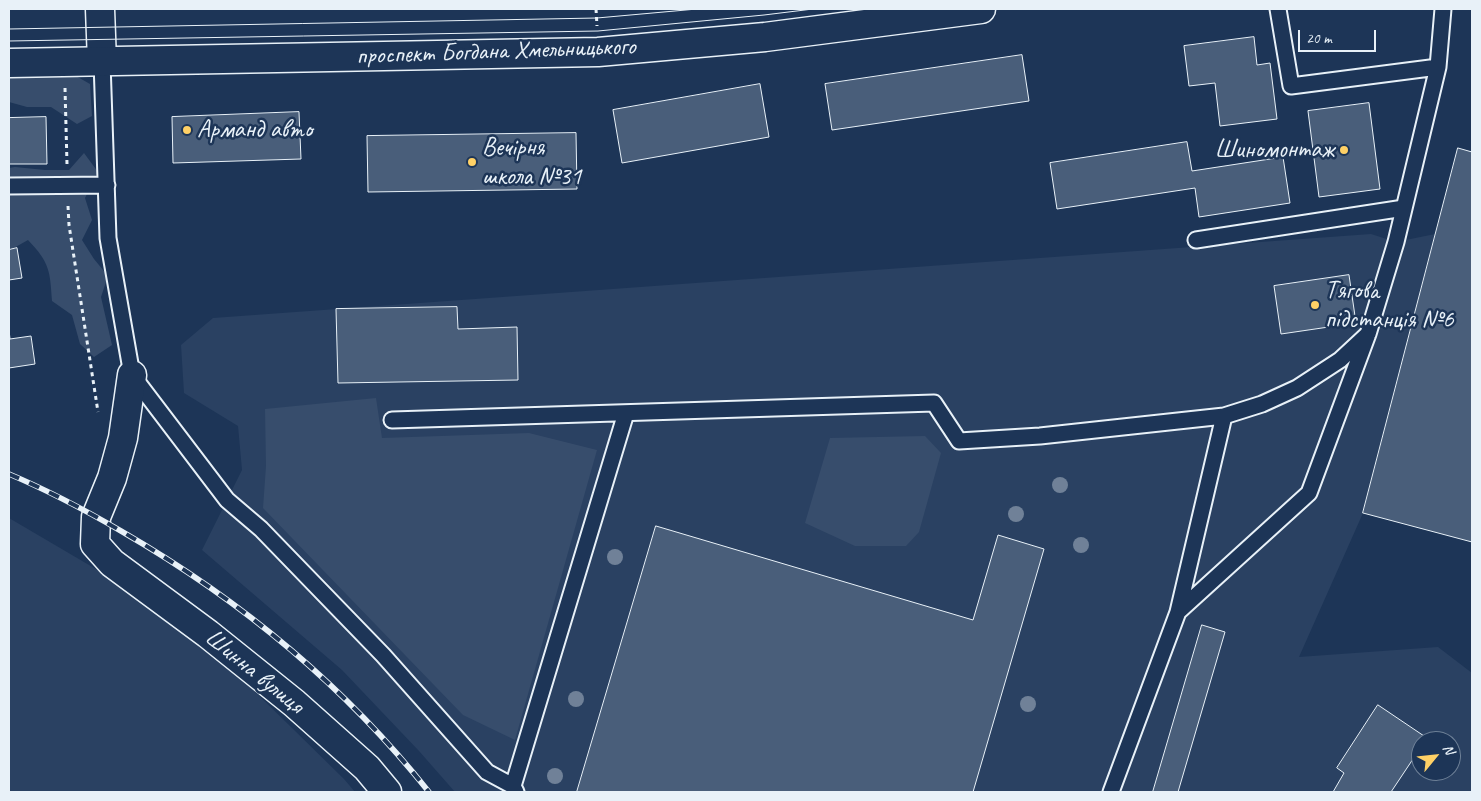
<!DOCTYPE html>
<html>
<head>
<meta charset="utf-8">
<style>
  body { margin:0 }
  #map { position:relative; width:1481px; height:801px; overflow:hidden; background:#1d3557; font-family:Caveat,sans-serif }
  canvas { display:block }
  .frame { position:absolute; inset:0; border:10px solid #e8f1f8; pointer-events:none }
  .north { position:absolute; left:1411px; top:731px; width:50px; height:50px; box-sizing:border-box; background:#1d3557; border:1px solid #6e8097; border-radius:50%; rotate:62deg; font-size:14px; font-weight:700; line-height:20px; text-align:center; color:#e8f1f8 }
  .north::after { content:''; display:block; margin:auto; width:18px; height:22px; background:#ffd166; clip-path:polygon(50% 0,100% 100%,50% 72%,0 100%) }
  .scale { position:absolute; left:1298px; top:30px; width:78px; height:22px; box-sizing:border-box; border:2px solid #e8f1f8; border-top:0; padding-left:6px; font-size:15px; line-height:18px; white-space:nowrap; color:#e8f1f8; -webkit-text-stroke:4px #1d3557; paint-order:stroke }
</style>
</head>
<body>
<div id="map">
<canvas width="1481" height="801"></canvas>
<div class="frame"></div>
<div class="north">N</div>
<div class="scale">20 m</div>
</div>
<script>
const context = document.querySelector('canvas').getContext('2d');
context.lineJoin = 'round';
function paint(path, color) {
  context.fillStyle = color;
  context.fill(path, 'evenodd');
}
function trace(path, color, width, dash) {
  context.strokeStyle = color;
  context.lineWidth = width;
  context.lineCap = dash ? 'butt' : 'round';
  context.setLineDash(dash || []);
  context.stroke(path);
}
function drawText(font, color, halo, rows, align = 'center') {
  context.font = font + ' Caveat,sans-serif';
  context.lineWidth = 5;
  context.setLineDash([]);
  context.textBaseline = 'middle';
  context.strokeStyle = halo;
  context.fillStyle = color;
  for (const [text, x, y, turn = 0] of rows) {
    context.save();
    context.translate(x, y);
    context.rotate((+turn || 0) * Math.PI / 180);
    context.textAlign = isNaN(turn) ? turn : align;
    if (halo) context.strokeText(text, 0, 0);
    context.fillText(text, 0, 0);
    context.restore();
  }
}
paint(new Path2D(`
  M1371 234 1396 242 1435 234 1363 513 1299 657 1438 647 1472 673V792H455L419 751 342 670 202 550 242 470 238 426 184 393 181 345 213 318ZM1421 741H1451V771H1421Z
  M9 518 135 592 237 674 344 779 355 792H9Z`), '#2a4162');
paint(new Path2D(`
  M9 74 38 77 76 76 90 84 92 116 77 124 51 107H27L9 102Z
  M84 153 98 172 85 198 92 220 82 240 94 259 108 276 101 297 112 345 94 357 80 344 72 315 52 301C50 271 50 263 28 240L12 249 9 248V168L15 167 45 170H69Z
  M376 398 382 438 529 433 597 450 515 740 463 715 263 508 266 466 265 409Z
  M925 436 941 453 919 532 906 546H855L805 523 830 438Z`), '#374d6c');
const building = new Path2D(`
  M1254 37 1257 65 1270 63 1277 119 1220 126 1215 83 1189 86 1184 46Z
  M1022 55 1029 101 832 130 825 84Z
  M760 84 769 137 622 163 613 110Z
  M1369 103 1380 189 1319 197 1308 111Z
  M299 112 301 159 173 163 172 117Z
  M46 117 47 164H9V118Z
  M576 133 577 189 368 192 367 136Z
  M1187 142 1192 171 1283 157 1290 203 1199 217 1195 188 1057 209 1050 163Z
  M1458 148 1472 152V542L1363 513Z
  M17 248 22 278 9 280V250Z
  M1349 275 1356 323 1281 334 1274 286Z
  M457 307 458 329 517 327 518 380 338 383 336 309Z
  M9 330 10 339 31 336 35 364 9 368Z
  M656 526 973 620 998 535 1044 549 973 792H577Z
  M1202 625 1225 632 1178 792H1153Z
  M1378 705 1427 738 1425 741H1421V747L1391 792H1333L1344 773 1337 768Z`);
paint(building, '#495e7a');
trace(building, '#e8f1f8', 1);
const lane = new Path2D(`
  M1278 9 1291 86 1438 67
  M102 62 108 238 132 375 227 500 261 529 383 655 487 772 513 786 516 792
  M9 186 107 185
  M1196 240 1404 208
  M392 420 934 403 959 441 1040 436 1224 416 1262 404 1297 388 1340 360 1368 334
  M1178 612 1224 416
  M513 786 626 413
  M1111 792 1178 612 1309 493 1368 334 1396 242 1438 67 1443 9`);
const street = new Path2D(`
  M100 9 102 62
  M132 375 123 438 112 478 96 517 95 544 112 563 208 634 294 703 367 768 387 792`);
const secondary = new Path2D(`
  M9 63 598 52 765 37 981 9`);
trace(lane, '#e8f1f8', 19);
trace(street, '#e8f1f8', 31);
trace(secondary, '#e8f1f8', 31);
trace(new Path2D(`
  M596 9 597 26
  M65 88 67 164
  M68 206 69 225 98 412`), '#e8f1f8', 3, [4, 4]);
trace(lane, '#1d3557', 15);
trace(street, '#1d3557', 28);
trace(secondary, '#1d3557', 28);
trace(new Path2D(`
  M9 29 597 18 697 9
  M9 41 598 31 764 15 813 9`), '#e8f1f8', 1);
const rail = new Path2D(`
  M9 474C47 490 85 510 121 531 239 599 344 685 429 792`);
trace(rail, '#e8f1f8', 5.5);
trace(rail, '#1d3557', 4, [11]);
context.fillStyle = '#708198';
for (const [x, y] of [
  [1060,485],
  [1016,514],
  [1081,545],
  [615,557],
  [576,699],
  [1028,704],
  [555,776]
]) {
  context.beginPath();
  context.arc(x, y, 8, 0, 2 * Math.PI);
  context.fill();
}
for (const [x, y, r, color] of [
  [187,130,5,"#ffd166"],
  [1344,150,5,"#ffd166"],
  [472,162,5,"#ffd166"],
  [1315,305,5,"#ffd166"]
]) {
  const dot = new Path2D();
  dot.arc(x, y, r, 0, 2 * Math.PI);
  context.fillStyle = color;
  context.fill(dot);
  trace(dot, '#1d3557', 2);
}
drawText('25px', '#e8f1f8', '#1d3557', [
  ["проспект Богдана Хмельницького",496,52,-2],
  ["Шинна вулиця",254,672,39]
]);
drawText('25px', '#e8f1f8', '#1d3557', [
  ["Арманд авто",197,130],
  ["Вечірня",482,148],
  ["школа №31",482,177],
  ["Шиномонтаж",1334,150,"right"],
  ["Тягова",1325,291],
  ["пiдстанцiя №6",1325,320]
], 'left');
</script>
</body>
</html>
